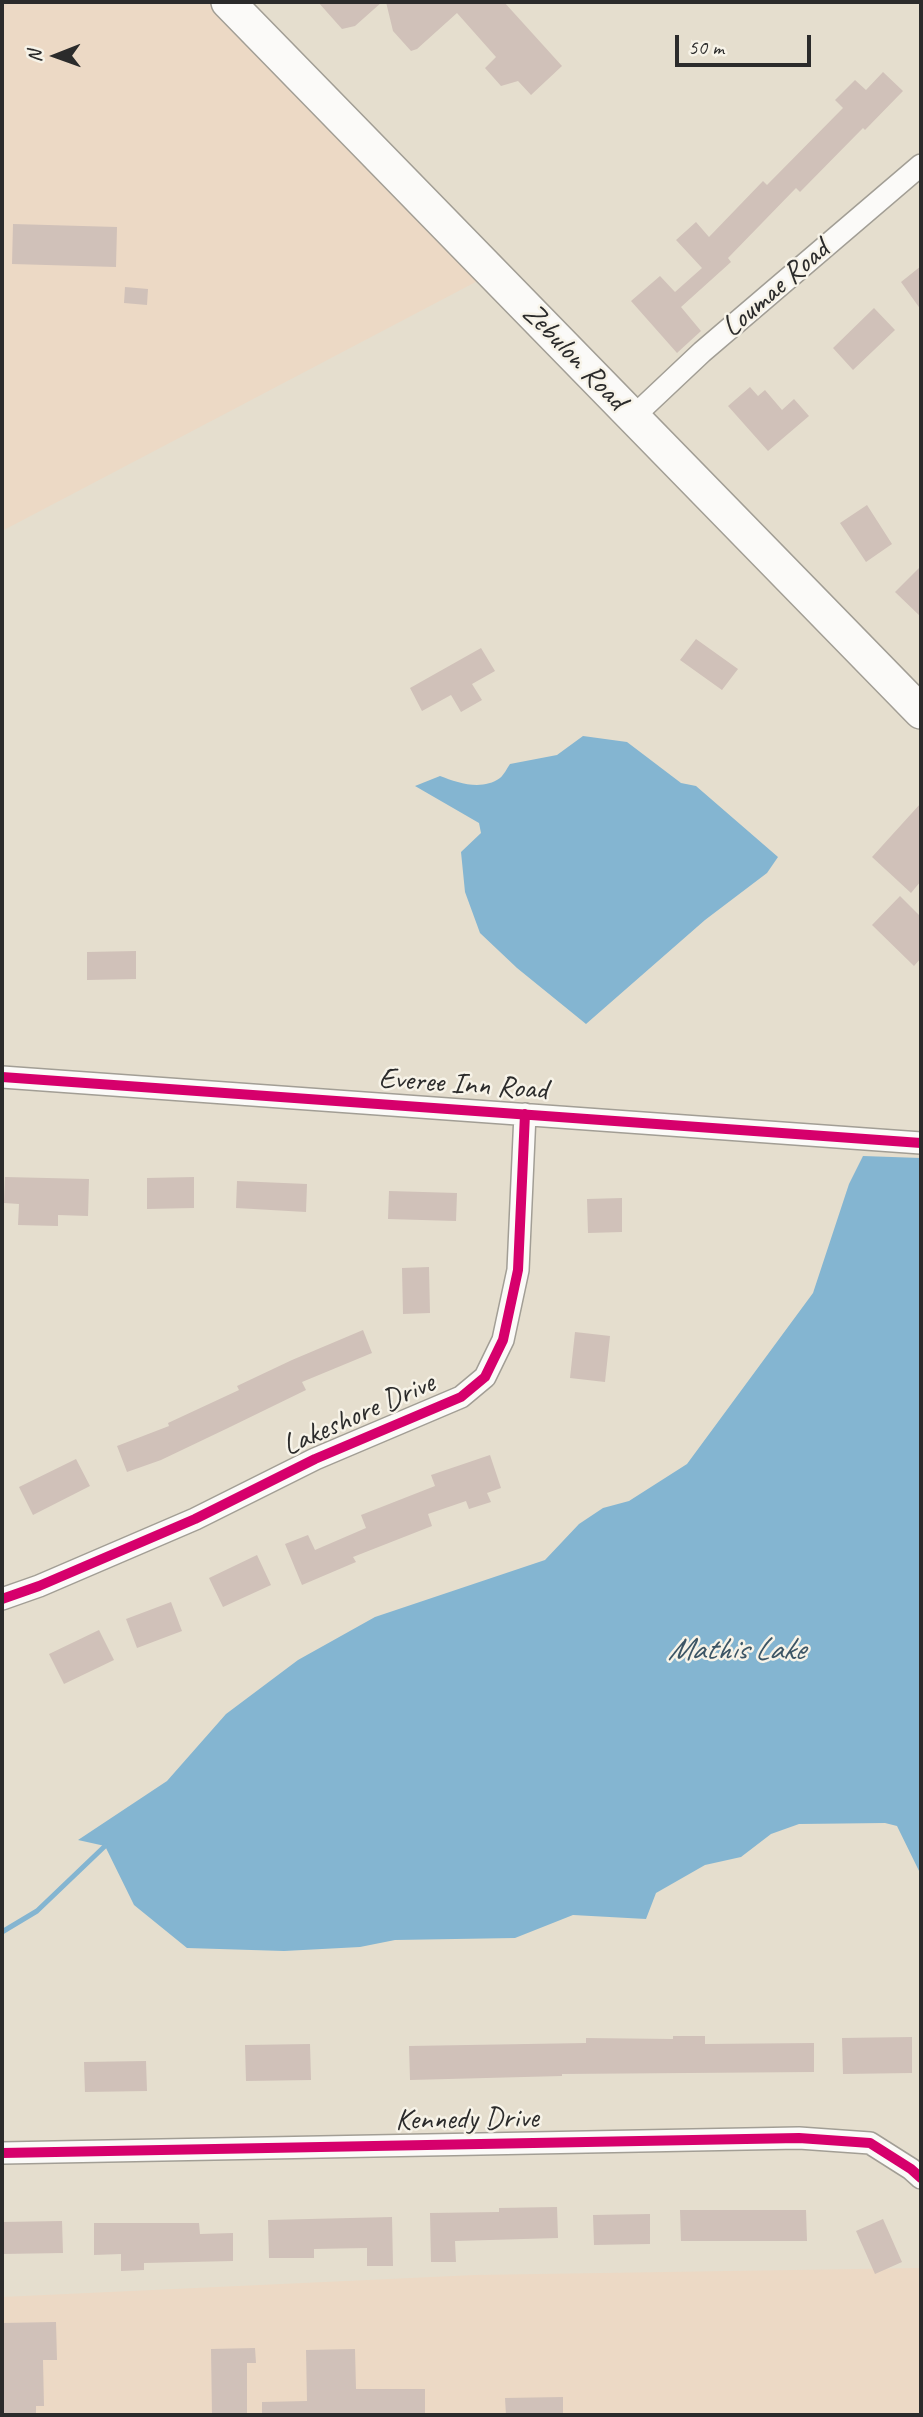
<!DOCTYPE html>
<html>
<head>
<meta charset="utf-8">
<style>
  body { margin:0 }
  #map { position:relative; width:923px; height:2417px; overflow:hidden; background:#e5dece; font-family:Caveat,sans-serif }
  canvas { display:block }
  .frame { position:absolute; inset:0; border:4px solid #2b2b2b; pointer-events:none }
  .north { position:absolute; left:21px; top:21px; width:70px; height:70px; -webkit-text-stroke:5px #f7f3e8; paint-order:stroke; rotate:269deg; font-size:19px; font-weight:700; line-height:28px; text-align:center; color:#2b2b2b }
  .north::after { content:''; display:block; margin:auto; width:24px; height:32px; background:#2b2b2b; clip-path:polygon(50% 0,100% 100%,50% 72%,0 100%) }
  .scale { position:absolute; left:675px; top:35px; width:136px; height:32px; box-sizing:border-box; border:4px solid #2b2b2b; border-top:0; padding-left:9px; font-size:21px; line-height:24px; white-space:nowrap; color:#2b2b2b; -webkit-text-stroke:5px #f7f3e8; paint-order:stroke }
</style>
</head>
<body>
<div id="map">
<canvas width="923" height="2417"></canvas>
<div class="frame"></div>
<div class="north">N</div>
<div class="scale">50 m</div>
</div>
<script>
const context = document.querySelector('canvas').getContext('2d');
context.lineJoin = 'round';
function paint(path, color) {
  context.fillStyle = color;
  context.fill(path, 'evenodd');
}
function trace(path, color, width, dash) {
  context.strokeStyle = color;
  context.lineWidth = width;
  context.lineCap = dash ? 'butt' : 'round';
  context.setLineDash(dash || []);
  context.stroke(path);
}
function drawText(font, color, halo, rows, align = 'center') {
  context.font = font + ' Caveat,sans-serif';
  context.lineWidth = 5;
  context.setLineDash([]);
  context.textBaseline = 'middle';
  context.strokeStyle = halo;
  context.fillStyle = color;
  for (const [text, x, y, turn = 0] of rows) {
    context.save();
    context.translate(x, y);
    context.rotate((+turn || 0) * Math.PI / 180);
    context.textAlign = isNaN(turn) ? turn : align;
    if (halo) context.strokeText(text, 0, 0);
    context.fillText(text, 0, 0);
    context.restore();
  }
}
paint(new Path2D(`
  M2 2H237L489 275 2 531Z
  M921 2268V2415H2V2297L475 2275Z`), '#ecd9c5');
paint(new Path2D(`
  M583 736 627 742 681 783 696 786 778 857 767 873 705 920 586 1024 517 968 480 933 465 892 461 852 481 833 479 823 415 786 440 776C458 783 482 791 500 778 504 775 507 768 510 764L557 755Z
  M863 1156 921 1158V1875L897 1826 885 1823 799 1824 771 1834 741 1857 705 1865 656 1893 646 1919 573 1915 515 1938 395 1940 360 1947 284 1951 187 1948 134 1905 105 1846 78 1840 167 1781 226 1714 298 1660 375 1617 545 1560 579 1524 603 1508 629 1501 687 1464 813 1293 849 1184Z`), '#84b5d1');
trace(new Path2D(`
  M2 1932 37 1911 105 1846`), '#84b5d1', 5);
paint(new Path2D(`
  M318 2H382L355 26 342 29Z
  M386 2H504L562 66 531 95 518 81 501 86 485 68 496 57 457 13 417 49 411 51 393 31Z
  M883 72 903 91 865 130 863 128 800 192 796 188 728 258 731 262 681 307 701 331 677 353 631 301 660 276 675 292 702 268 676 240 696 222 709 237 763 181 767 185 843 108 835 100 855 80 866 90Z
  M13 224 117 227 116 267 12 264Z
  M921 266V310L901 282Z
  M125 287 148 289 147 305 124 303Z
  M874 308 895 330 853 370 833 348Z
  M750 387 758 396 765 390 782 410 794 399 809 416 768 451 728 406Z
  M867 505 892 544 866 562 840 523Z
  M921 566V617L895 592Z
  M696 639 738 669 722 690 680 660Z
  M481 648 495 671 472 684 482 700 461 712 451 695 422 711 410 688Z
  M921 803V881L911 893 872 857Z
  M900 896 921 917V958L914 966 872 925Z
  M136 951V979L87 980V952Z
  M5 1177 89 1179 88 1216 58 1215V1226L18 1225 19 1204 4 1203Z
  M194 1177V1208L147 1209V1178Z
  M237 1181 307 1184 306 1212 236 1208Z
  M389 1191 457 1193 456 1221 388 1219Z
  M622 1198V1232L588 1233 587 1199Z
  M429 1267 430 1313 403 1314 402 1268Z
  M363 1330 372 1353 302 1382 306 1390 228 1428 161 1460 127 1472 117 1446 169 1426 168 1423 239 1390 237 1386 292 1360Z
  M575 1332 610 1336 605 1382 570 1378Z
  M490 1455 501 1488 487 1493 491 1502 469 1509 466 1501 428 1514 432 1526 353 1557 356 1562 302 1585 285 1544 308 1535 315 1550 366 1528 361 1515 435 1486 431 1475Z
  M76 1459 90 1486 33 1515 19 1487Z
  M257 1555 271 1585 223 1607 209 1578Z
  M171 1602 182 1631 137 1648 126 1619Z
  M99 1630 114 1660 64 1684 49 1654Z
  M673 2036H705V2044L814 2043V2072L562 2074V2076L410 2080 409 2046 586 2043V2038L673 2039Z
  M912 2037V2073L843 2074 842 2038Z
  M310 2044 311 2080 246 2081 245 2045Z
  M146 2061 147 2091 85 2092 84 2062Z
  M557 2207 558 2238 455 2241 456 2262H431L430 2213 499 2212V2208Z
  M680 2210H806L807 2241H681Z
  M650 2214V2244L594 2245 593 2215Z
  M392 2217 393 2266H367V2248L314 2249V2258H269L268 2220Z
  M883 2219 902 2262 875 2274 856 2231Z
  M62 2221 63 2253 2 2254V2222Z
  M94 2223H199L200 2234 233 2233V2261L144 2263V2270L121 2271V2254L94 2255Z
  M56 2322 57 2360H43L44 2406H36V2415H2V2323Z
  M255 2348 256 2363H247V2414L212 2415 211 2349Z
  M355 2349 356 2389H425V2415H262V2402L307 2401 306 2350Z
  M563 2397V2415H506L505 2398Z`), '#d0c1b9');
const minor = new Path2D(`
  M633 417 702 352 921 165
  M2 1077 921 1143
  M2 1599 39 1586 195 1519 315 1459 461 1397 485 1377 503 1340 518 1270 525 1114
  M2 2153 799 2138 870 2143 911 2169 921 2178`);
const primary = new Path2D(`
  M228 2 921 712`);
trace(minor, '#a29e95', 24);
trace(primary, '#a29e95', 36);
trace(minor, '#fbfaf8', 21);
trace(primary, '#fbfaf8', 33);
trace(new Path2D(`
  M2 1077 921 1143
  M2 1599 39 1586 195 1519 315 1459 461 1397 485 1377 503 1340 518 1270 525 1114
  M2 2153 799 2138 870 2143 911 2169 921 2178`), '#d6006c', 10);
drawText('30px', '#2b2b2b', '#f7f3e8', [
  ["Loumae Road",776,289,-41],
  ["Zebulon Road",574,357,46],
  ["Everee Inn Road",463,1085,4],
  ["Lakeshore Drive",359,1415,-24],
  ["Kennedy Drive",467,2120,-1]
]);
drawText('italic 32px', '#3c5565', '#f7f3e8', [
  ["Mathis Lake",736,1651]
]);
</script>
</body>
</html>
